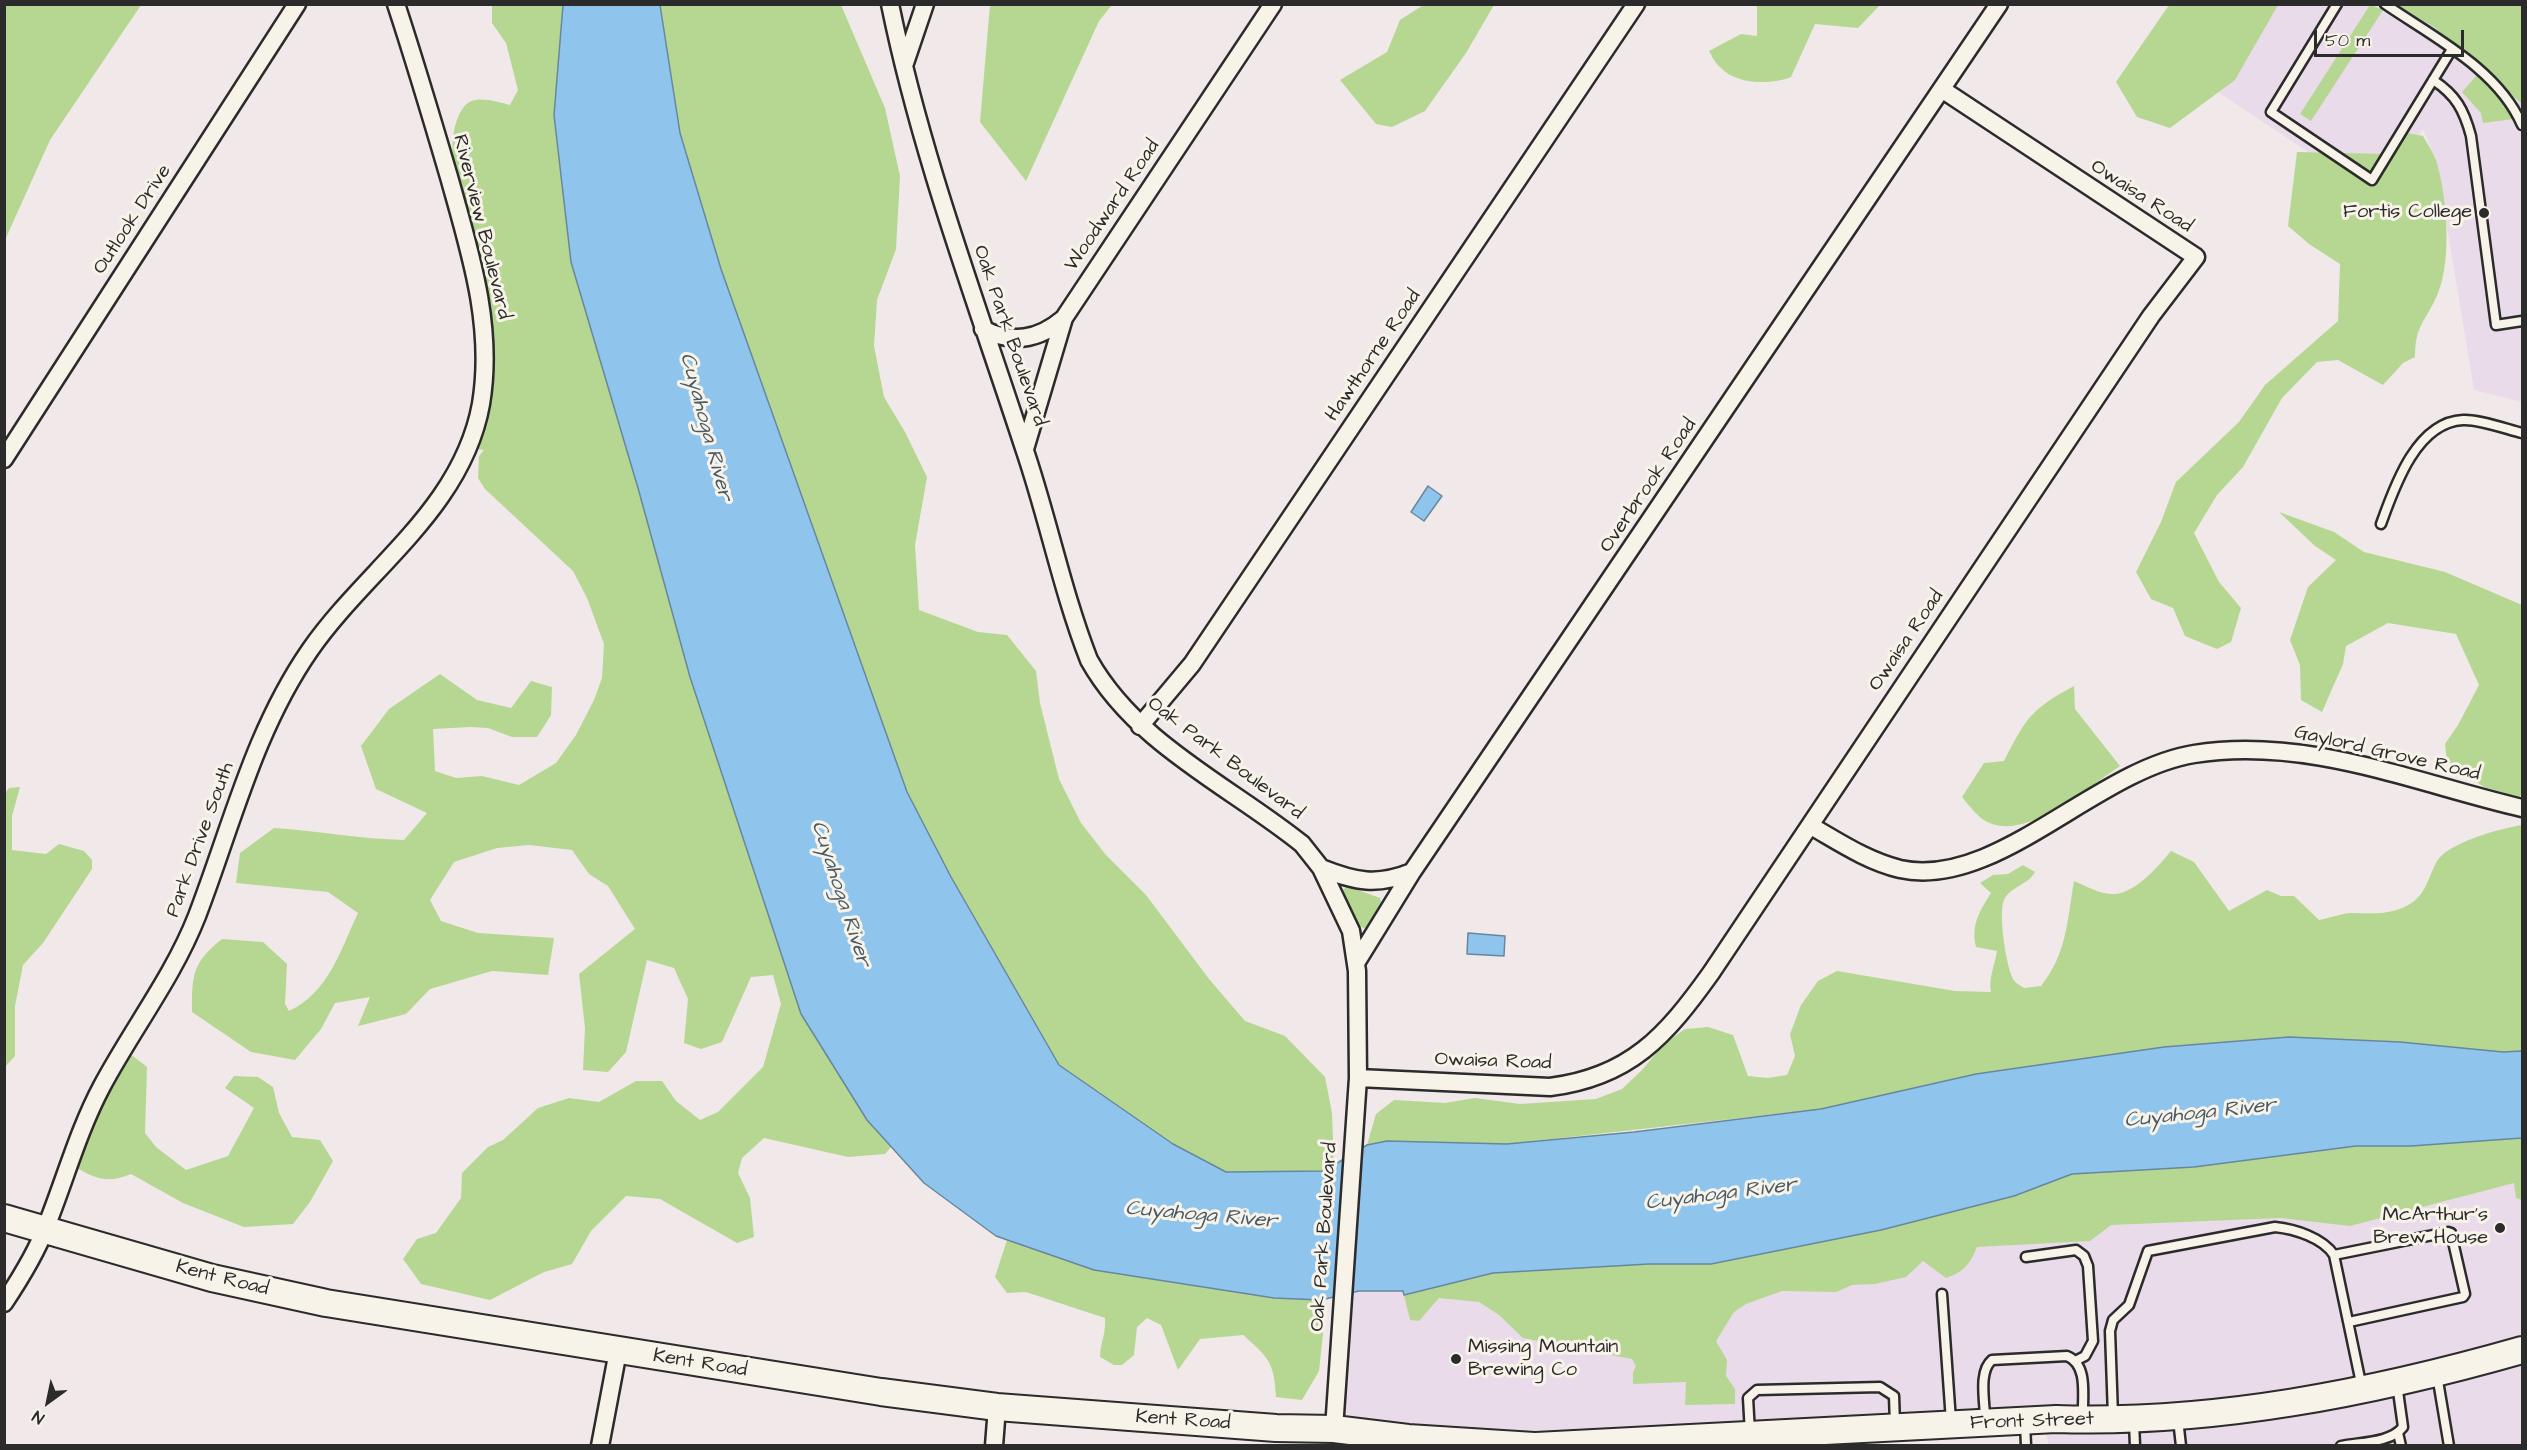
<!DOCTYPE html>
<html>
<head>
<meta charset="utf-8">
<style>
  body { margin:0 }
  #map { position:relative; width:2527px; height:1450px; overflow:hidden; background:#f1e8e9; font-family:"Architects Daughter",sans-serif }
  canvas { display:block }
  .frame { position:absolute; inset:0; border:6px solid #2b2b2b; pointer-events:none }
  .north { position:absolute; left:18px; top:1372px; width:60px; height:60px; -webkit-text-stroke:4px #f7f3e8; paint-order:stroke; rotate:213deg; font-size:16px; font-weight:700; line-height:24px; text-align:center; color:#2b2b2b }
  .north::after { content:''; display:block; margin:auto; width:21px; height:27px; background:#2b2b2b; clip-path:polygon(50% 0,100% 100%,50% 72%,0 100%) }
  .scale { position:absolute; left:2314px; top:30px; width:150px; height:27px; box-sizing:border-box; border:3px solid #2b2b2b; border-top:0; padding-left:8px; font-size:18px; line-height:21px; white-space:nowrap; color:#2b2b2b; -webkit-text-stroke:4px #f7f3e8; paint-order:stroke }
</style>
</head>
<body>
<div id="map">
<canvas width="2527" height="1450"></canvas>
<div class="frame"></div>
<div class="north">N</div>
<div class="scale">50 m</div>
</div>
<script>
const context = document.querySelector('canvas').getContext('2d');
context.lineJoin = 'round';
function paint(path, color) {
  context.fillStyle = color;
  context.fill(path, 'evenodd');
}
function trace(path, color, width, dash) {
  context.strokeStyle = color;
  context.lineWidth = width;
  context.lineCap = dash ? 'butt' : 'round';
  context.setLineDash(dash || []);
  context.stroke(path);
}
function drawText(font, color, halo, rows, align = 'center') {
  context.font = font + ' "Architects Daughter",sans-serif';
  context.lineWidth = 6;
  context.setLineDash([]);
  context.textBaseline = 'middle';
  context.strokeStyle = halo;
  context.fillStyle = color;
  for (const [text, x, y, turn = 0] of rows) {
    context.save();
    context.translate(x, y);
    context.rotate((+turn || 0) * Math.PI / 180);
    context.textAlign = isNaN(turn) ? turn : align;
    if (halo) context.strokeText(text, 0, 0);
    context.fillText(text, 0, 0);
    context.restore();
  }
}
paint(new Path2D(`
  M2269 5H2439L2522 68V402L2474 390 2436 160 2423 129 2376 197 2215 90Z
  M2522 1138V1445H2049L2043 1420 1610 1444 1334 1429 1342 1295 1359 1291H1403L1404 1295 1493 1273Z`), '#eadbea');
paint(new Path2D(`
  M5 4 141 5 50 140 5 240Z
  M1425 4 1494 5 1466 53 1425 111 1392 127 1376 124 1340 80 1387 52 1400 20Z
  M492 5H563L554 115 571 262 638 488 690 677 754 870 867 1120 891 1147 885 1154 848 1157 764 1138 742 1158 738 1173 750 1198 754 1237 737 1243 660 1199 626 1196 591 1231 572 1264 544 1272 490 1300 421 1284 403 1259 417 1239 436 1233 461 1198 462 1173 488 1147 503 1140 538 1108 569 1098 599 1102 636 1081H662L676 1101 700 1120 718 1112 763 1067 781 1004 773 975 751 977 722 1042 701 1049 684 1043 688 999 674 968 647 960 626 1052 608 1072 583 1070 585 1028 579 974 635 929 608 886 589 874 572 850 529 845 497 848 454 862 430 900 441 921 478 933 554 938 548 975 492 971 430 989 406 1014 358 1026 370 997 335 1003 321 1029 295 1060 251 1052 192 1012C192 975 192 963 222 939L263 942 287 964 285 1004 289 1011C329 992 340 951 358 913L328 892 236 883 240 853 274 828C318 831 360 839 404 840L427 813 376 789 361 746 389 709 440 674 477 700 511 708 531 681 552 687 551 715 537 737H512L488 728 470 727 433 729 435 771 456 778 482 776 519 785 556 763 576 735 594 700 602 678 604 644 587 598 573 571 485 489 478 478 479 456 484 450 477 449C494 411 497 363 492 322 487 285 478 246 468 210 464 192 455 175 453 157 451 143 454 120 463 108 473 93 496 102 510 105L518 90 506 43 492 23Z
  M660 5H841L885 108 900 176 896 249 877 300 874 346 884 397 905 432 927 477 915 545 919 610 978 632 1007 635 1036 671 1040 703 1059 779 1081 823 1106 855 1146 895 1209 979 1245 1021 1285 1036 1325 1077 1332 1113 1334 1165 1324 1171 1226 1172 1173 1144 1059 1065 951 877 907 792 721 269 680 133Z
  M990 5H1112L1099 21 1026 181 980 122Z
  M1757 5V4L1880 5 1858 28 1815 24 1791 77C1771 85 1736 85 1720 67 1715 63 1712 56 1709 51L1741 34 1757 36Z
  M2169 5H2278L2235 80 2170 128 2137 117 2116 82Z
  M2370 5 2383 10 2311 121 2300 114Z
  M2396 5H2522V104L2434 27Z
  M2477 75 2496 91 2514 115 2513 119 2483 123 2481 113 2462 92Z
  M2407 133 2423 136C2427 143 2433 152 2436 160 2447 195 2452 259 2438 293 2426 322 2415 324 2415 357L2403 363 2383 385 2338 360 2317 362 2282 398 2243 467 2217 495 2194 533 2219 582 2241 608 2231 642 2217 649 2185 636 2173 608 2151 599 2136 572 2161 522 2176 482 2239 422 2265 385 2338 321 2340 264 2309 244 2288 226 2297 152 2389 154Z
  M2279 512 2334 532 2364 552 2445 572 2522 605V795L2518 797 2484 787 2447 762 2445 744 2458 725 2479 685 2456 634 2388 623 2346 646 2343 664 2322 712 2301 700 2300 665 2290 640 2308 587 2336 560 2315 546Z
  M2074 686 2075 709 2120 766C2088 787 2020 848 1981 818 1974 812 1968 804 1962 797L1984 763 2004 761C2026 718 2031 709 2074 686Z
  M20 787 12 816V850L46 854 59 844 84 851 92 860V869L43 943 23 965 15 1006V1056L5 1067V793L9 788Z
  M2522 825V1051L2503 1052 2400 1042 2289 1037 2164 1047 1976 1074 1821 1109 1507 1144 1387 1141 1367 1145 1376 1114 1394 1100 1445 1103 1475 1098 1520 1104 1596 1099 1622 1089 1642 1070 1664 1044 1685 1029 1708 1027 1733 1035 1748 1076 1768 1078 1787 1075 1795 1056 1790 1034 1801 1005 1818 981 1837 971 1955 991 1991 992C1988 979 1995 965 1997 951L1976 947C1971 925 1979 912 1991 893L1980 883 1993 875 2008 874 2023 865 2035 872C2028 885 2011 886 2004 900 1998 914 2006 965 2013 979 2015 983 2021 986 2024 988L2041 986C2067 953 2067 922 2074 881 2086 886 2101 895 2115 894 2135 893 2160 865 2171 851L2194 862 2229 911 2267 890 2281 896H2294L2319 920C2329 918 2340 914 2350 913 2373 913 2393 916 2413 902 2427 891 2428 878 2436 863 2445 843 2502 828 2522 825Z
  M1347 886 1380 898 1381 902 1366 929 1357 925 1343 890Z
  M129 1053 147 1067 145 1133 156 1147 186 1170 228 1156 254 1108 225 1088 234 1076 258 1077 273 1087 279 1113 292 1137 320 1140 333 1161 310 1202 293 1224 244 1227 183 1203 131 1174C109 1183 97 1180 77 1168L99 1092Z
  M2522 1138V1200L2516 1198 2514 1183 2350 1226 2280 1218 2111 1225 2090 1241 1977 1247C1970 1264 1964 1272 1946 1278L1923 1261 1906 1277 1875 1284 1852 1285 1836 1292 1782 1291 1746 1304 1734 1312 1716 1341 1727 1360 1726 1376 1735 1389V1404L1685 1405 1686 1382 1633 1384V1372L1636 1366 1632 1359 1523 1338 1499 1315 1479 1302 1439 1298 1419 1321 1410 1320 1404 1295 1493 1273 1649 1264H1711L2014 1196 2072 1174 2194 1167 2356 1146H2411Z
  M1007 1240 1094 1270 1274 1298 1321 1300 1323 1334 1319 1371 1302 1400 1276 1397C1274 1362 1269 1358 1243 1335L1200 1339 1178 1370 1161 1325 1147 1318 1137 1327 1134 1355 1122 1365H1114L1100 1357C1100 1343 1106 1336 1105 1318L1026 1292 1007 1293 995 1277Z`), '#b6d791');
const water = new Path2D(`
  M563 5H660L680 133 721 269 907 792 951 877 1059 1065 1173 1144 1226 1172 1324 1171 1367 1145 1387 1141 1507 1144 1634 1132 1821 1109 1976 1074 2164 1047 2289 1037 2400 1042 2503 1052 2522 1051V1138L2411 1146H2356L2194 1167 2072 1174 2014 1196 1881 1230 1711 1264H1649L1493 1273 1404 1295 1403 1291H1359L1321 1300 1274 1298 1094 1270 996 1236 924 1183 867 1120 801 1014 690 677 638 488 571 262 554 115Z
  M1428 486 1442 496 1424 521 1411 512Z
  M1468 933 1505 936 1504 956 1467 954Z`);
paint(water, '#8fc5ed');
trace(water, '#67879f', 1.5);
const service = new Path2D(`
  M2337 4 2271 112 2372 180 2452 49
  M2385 4C2433 37 2498 69 2522 125
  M2433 80C2456 95 2464 110 2471 136L2496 325 2522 321
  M2381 524C2394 488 2416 422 2463 420 2479 419 2506 429 2522 433
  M2334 1255 2448 1232 2451 1233 2465 1294 2463 1297 2349 1322
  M2026 1257 2076 1250 2084 1256 2088 1266 2093 1341 2085 1356 2077 1360
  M1942 1294 1951 1421
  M2437 1375 2449 1446
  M2113 1416 2110 1331 2113 1320 2129 1305 2148 1251 2275 1227C2295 1229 2323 1238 2334 1255L2362 1388
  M1985 1419C1985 1401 1978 1372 1992 1360L2067 1356C2089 1365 2082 1397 2083 1417
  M2178 1419 2181 1446
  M2025 1422 2026 1446
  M2134 1422 2135 1446
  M1750 1433 1748 1398 1757 1390 1880 1387 1894 1396 1895 1424
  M2398 1433 2401 1446
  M2341 1446C2360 1442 2391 1443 2403 1427L2397 1384`);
const minor = new Path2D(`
  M890 4C921 156 976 301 1024 448 1048 518 1062 591 1089 660 1136 744 1230 786 1302 844L1321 868 1351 931 1357 971 1358 1078 1334 1429
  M904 66 925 4
  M983 329C1012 344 1038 340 1063 319
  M1025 449 1064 318 1273 4
  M4 459 297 4
  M1140 726 1192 664 1636 4
  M1811 826C1839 842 1867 861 1900 869 1996 890 2095 770 2194 754 2307 736 2415 783 2522 808
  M1321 868C1356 882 1377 886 1412 872
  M1356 963 1412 872 1999 4
  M1358 1078 1550 1087C1630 1077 1666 1036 1711 973L2151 316 2196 257 1943 90
  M4 1303C20 1279 36 1253 46 1227 65 1180 78 1131 102 1086 133 1028 173 977 197 916 232 825 254 731 310 650 367 568 462 509 481 404 494 326 470 252 449 177 432 119 415 62 396 4
  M600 1446 618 1351
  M994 1446 997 1407`);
const primary = new Path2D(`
  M4 1218 212 1278 326 1303 881 1392 997 1407 1276 1428 1334 1429 1408 1438 1534 1446
  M1536 1446 2056 1419C2214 1424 2371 1393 2522 1350`);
trace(service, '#2b2b2b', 13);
trace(minor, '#2b2b2b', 21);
trace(primary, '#2b2b2b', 30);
trace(service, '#f7f3e8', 8);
trace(minor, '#f7f3e8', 16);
trace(primary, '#f7f3e8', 26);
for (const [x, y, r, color] of [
  [2484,213,6,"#2b2b2b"],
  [2500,1228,6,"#2b2b2b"],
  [1456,1359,6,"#2b2b2b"]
]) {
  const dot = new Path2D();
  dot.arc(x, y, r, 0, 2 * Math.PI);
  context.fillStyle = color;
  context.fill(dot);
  trace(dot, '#f7f3e8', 2);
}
drawText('20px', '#2b2b2b', '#f7f3e8', [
  ["Owaisa Road",2141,197,33],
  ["Woodward Road",1113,206,-56],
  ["Outlook Drive",133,220,-57],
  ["Riverview Boulevard",481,227,76],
  ["Oak Park Boulevard",1009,336,71],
  ["Hawthorne Road",1374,356,-56],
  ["Overbrook Road",1649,486,-56],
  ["Owaisa Road",1907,641,-56],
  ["Gaylord Grove Road",2387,754,13],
  ["Oak Park Boulevard",1225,759,37],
  ["Park Drive South",201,840,-70],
  ["Owaisa Road",1493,1062,2],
  ["Oak Park Boulevard",1325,1237,-86],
  ["Kent Road",222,1279,14],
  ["Kent Road",700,1364,9],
  ["Kent Road",1183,1421,4],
  ["Front Street",2032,1422,-2]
]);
drawText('20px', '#2b2b2b', '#f7f3e8', [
  ["Fortis College",2472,213],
  ["McArthur's",2488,1216],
  ["Brew House",2488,1239],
  ["Missing Mountain",1468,1348,"left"],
  ["Brewing Co",1468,1371,"left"]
], 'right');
drawText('italic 21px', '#495965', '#f7f3e8', [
  ["Cuyahoga River",705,427,75],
  ["Cuyahoga River",840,894,72],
  ["Cuyahoga River",2200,1114,-6],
  ["Cuyahoga River",1721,1195,-7],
  ["Cuyahoga River",1201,1216,5]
]);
</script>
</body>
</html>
